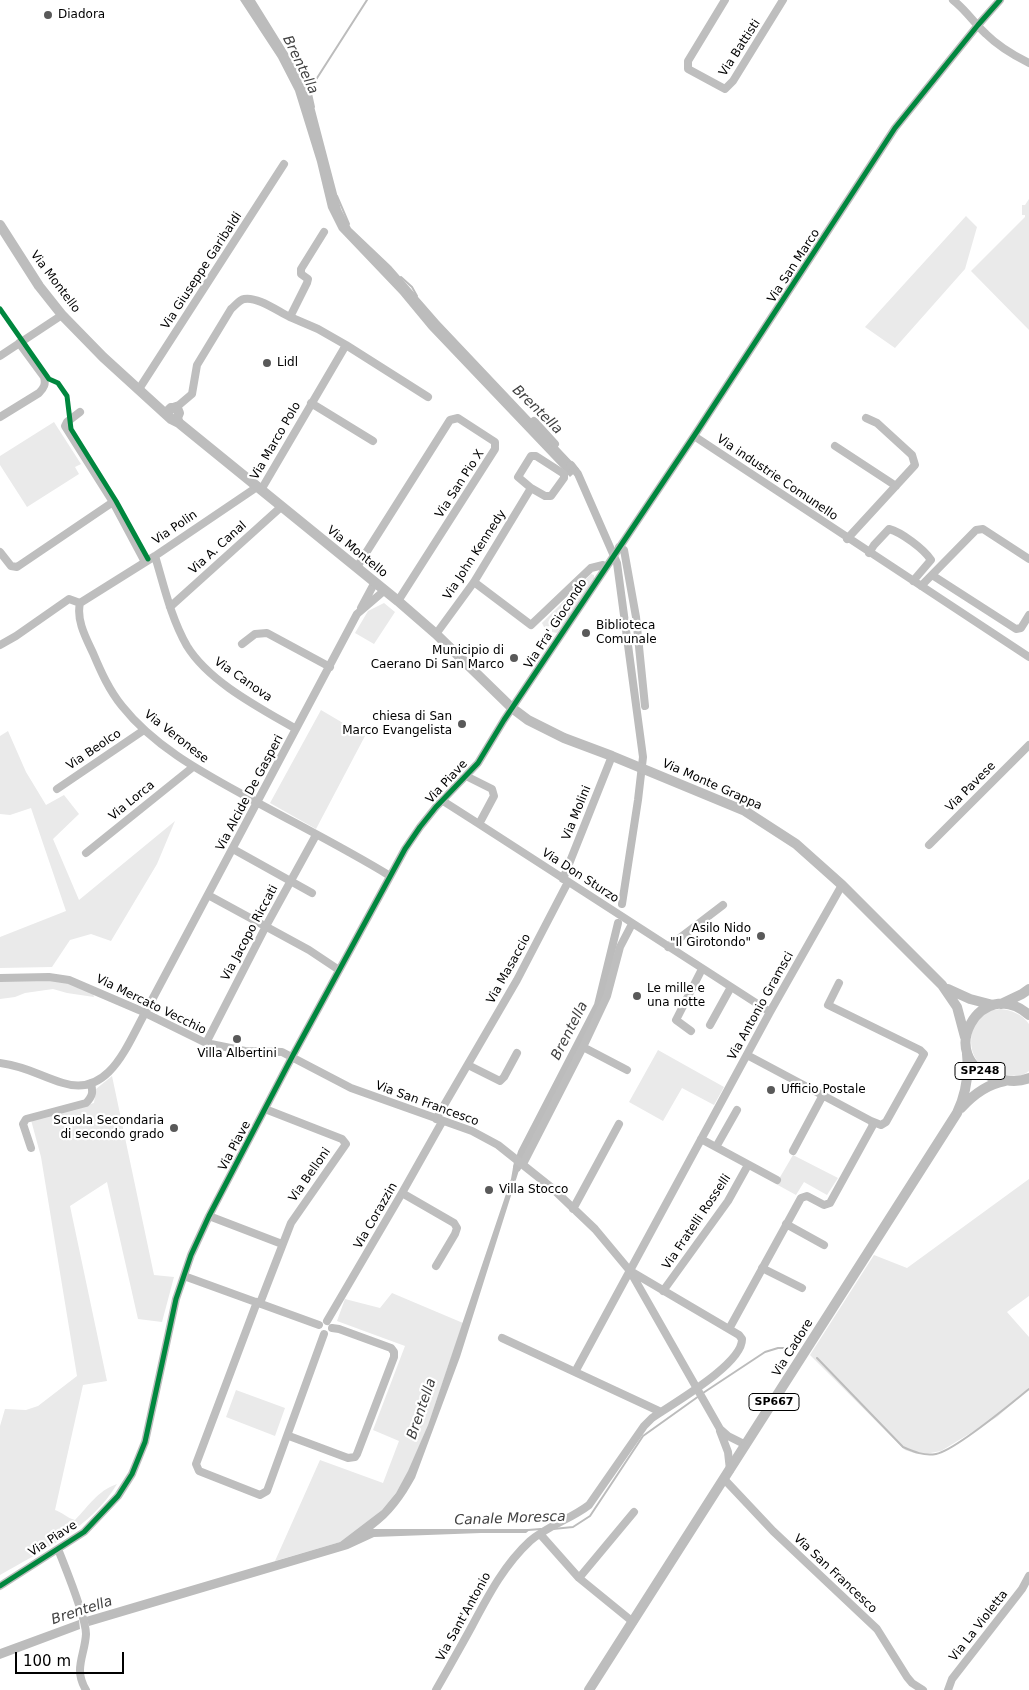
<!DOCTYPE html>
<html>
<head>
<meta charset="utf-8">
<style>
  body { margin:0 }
  #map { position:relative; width:1029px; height:1690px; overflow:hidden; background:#fff; font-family:"DejaVu Sans",sans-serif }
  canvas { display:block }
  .scale { position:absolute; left:15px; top:1652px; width:109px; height:22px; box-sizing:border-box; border:2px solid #000; border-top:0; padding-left:6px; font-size:15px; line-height:18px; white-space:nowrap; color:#000; -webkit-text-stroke:4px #fff; paint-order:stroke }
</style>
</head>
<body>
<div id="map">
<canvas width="1029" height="1690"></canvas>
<div class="scale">100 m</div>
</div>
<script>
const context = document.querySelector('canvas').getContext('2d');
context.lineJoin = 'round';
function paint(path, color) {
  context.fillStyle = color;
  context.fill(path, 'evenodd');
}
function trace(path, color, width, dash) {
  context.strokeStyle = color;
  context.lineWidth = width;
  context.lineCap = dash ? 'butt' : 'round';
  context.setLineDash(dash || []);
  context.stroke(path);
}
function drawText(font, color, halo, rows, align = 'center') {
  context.font = font + ' "DejaVu Sans",sans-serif';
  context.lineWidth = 4.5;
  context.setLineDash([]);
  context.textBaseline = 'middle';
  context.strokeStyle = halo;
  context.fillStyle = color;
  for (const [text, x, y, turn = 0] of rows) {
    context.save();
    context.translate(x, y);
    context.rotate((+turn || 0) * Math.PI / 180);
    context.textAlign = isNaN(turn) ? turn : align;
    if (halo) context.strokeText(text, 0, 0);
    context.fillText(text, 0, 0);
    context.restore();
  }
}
paint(new Path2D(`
  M1029 199V330L971 271 1025 217V215H1022V205H1025Z
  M966 216 977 227 965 269 895 348 865 327Z
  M54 422 81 464 75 467 79 474 27 507 0 465V456Z
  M591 574 594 575V579L557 633 552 632V629L550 626 544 627 542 623Z
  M384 603 395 612 374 644 355 633 368 611Z
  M321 710 365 736 316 829 270 803Z
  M8 731 26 772 46 805 64 795 79 814 53 839 79 900 175 821 157 864 111 941 91 934 70 940 52 967 0 968V937L66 911 31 808 10 815 0 814V736Z
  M38 980 65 981 93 993 94 997 67 993 53 989 25 993 15 997 0 999V981Z
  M1000 1009C1011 1010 1022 1014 1029 1024V1071C1022 1077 1015 1076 1007 1075 997 1073 985 1070 978 1062 966 1047 970 1020 988 1011 991 1010 996 1010 1000 1009Z
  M658 1050 724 1087 714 1105 682 1088 663 1121 629 1102Z
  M112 1076 154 1275 174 1277 162 1322 138 1319 107 1182 70 1206 107 1381 83 1385 55 1510C62 1512 67 1518 75 1520 89 1506 97 1491 117 1484 92 1527 42 1551 0 1575V1426L5 1409 26 1410 38 1406 77 1376 41 1157 31 1120 94 1103 96 1089Z
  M793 1155 838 1178 827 1195 804 1182 796 1195 776 1184Z
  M1029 1179V1296L1007 1312 1029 1337V1389L997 1417 941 1451 925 1454 914 1453 905 1450 810 1355 874 1255 907 1268Z
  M392 1293 463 1323 428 1425 409 1471 396 1493 382 1510 340 1542 275 1561 320 1460 383 1483 399 1441 373 1430 405 1346 337 1321 345 1299 380 1308Z
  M236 1390 285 1408 275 1436 226 1417Z`), '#eaeaea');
paint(new Path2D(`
  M240 0H255L309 87 341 209 351 228 391 266 439 321 579 469 570 477 429 329 400 294 339 230 328 208 317 162 295 91 278 58Z
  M514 1162 520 1167 460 1357 415 1478C404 1498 392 1515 373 1529H531L526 1533H481L374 1537 348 1549 89 1626 86 1617 340 1542 382 1510 396 1493 408 1471 428 1425 511 1179Z
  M79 1620 80 1629 0 1659V1649Z`), '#bcbcbc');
trace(new Path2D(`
  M314 107 310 89 367 0
  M337 196 349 224
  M401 277 412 287 417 296
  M817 1358 903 1447C914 1452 924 1456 936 1454 954 1451 1012 1403 1029 1389
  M703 1393 765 1352 778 1348H795
  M553 1529 573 1527 590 1516 643 1436 699 1396
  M528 1530 541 1529`), '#bcbcbc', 2);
trace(new Path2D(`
  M534 421 555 444
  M571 465 578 474 617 563 643 757 638 800 622 904
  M517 1168 522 1152 598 1005 618 923`), '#bcbcbc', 8);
trace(new Path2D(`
  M725 0 688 61V69L725 89 733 81 783 0
  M953 0C966 10 974 23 986 34 999 47 1013 55 1029 63
  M346 345 428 397
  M0 356 62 315
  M139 389 284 164
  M311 403 373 441
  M173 407 179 405 192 394 197 365 231 309C235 306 239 300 244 299 257 296 279 312 290 317
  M80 412 67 422 65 426 113 502 145 562
  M0 417 39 393C44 388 46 384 44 377L19 343
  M694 436 1029 657
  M835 446 896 486
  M257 487 155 556 80 603C76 620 86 638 93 653 101 672 109 690 122 706 153 745 198 770 240 793 290 821 341 846 390 876
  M261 490 346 345 318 329 290 317 307 283 308 279 301 274V269L324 232
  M847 539 915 465 912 455 877 423 866 418
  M619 547 624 550 636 617 645 706
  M0 552 11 566 17 567 113 502
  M869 553 874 545 889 529C901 532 924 549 931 560L913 581
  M155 556C164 586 171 618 187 646 209 682 260 708 296 729
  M357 567 450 420 458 418 495 442V449L398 601
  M932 575 1016 629 1021 628 1029 615
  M474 582 531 625 591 568 603 565 606 567
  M921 586 976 530 983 529 1029 559
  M170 607 281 507
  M361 608 375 582
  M436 634 474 582 531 488 545 496H551L564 478V474L536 456H531L518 477 531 488
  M242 644 255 634 267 633 330 667
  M0 645 16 636 69 599 80 603
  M57 789 144 730
  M443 801 479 824 494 796 492 789 466 776
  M479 824 770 1012
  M929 845 1029 745
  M233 849 312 893
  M86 853 193 767
  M563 879 612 756
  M208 895 309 950 339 970
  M668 947 723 905
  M0 978 49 977 69 980 139 1010 206 1043 245 1051 282 1052 351 1088 472 1131 498 1145 552 1188 595 1229 630 1271 720 1429 728 1436 746 1445
  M839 983 828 1005 920 1050 924 1054 886 1122 881 1125 871 1121
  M710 1025 731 987
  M691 1031 676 1020 702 969
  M206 1043 266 926 316 835
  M583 1047 627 1070
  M0 1063C25 1066 40 1076 63 1083 109 1098 127 1045 145 1013L357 614 385 590
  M468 1065 500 1081 504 1077 517 1053
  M436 1119 517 980 568 882
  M701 1139 777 1180
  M716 1147 737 1110
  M31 1148 23 1124 26 1119 86 1103C93 1096 93 1092 91 1083
  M793 1151 823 1095
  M523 1164 583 1047 607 996 620 947 632 924
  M402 1193 454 1223 457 1228 455 1234 436 1266
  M573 1209 619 1124
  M209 1216 282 1244
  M786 1224 824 1245
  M762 1268 802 1288
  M184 1276 319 1325
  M663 1291 728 1201 748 1165
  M257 1302 196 1464 199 1471 260 1495 267 1491 324 1334
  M260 1303 291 1223 346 1144 342 1139 265 1109
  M327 1321 402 1193 442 1122
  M729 1329 801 1198 807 1196 824 1205 830 1203 873 1125 871 1121 747 1055
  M502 1338 575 1372 770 1012 842 885
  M575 1372 661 1412
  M720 1431 728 1452 730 1470
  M289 1436 348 1458 355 1457 357 1454 394 1357V1352L391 1348 339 1329 332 1328
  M724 1479 773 1531 877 1629 907 1677 912 1683 923 1690
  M540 1534 579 1578 633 1622
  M58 1549C65 1567 86 1617 86 1634 85 1655 73 1669 86 1690
  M579 1578 634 1512
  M0 1586 84 1532 118 1496 132 1474 145 1442 176 1299 191 1255 209 1216 292 1057 405 849 420 827 436 807 478 763 504 720 694 436 895 128 978 25 1000 0
  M436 1690C448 1669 460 1648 472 1626 488 1596 504 1565 530 1541 547 1526 571 1519 589 1505L644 1426 652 1418C672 1404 743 1364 742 1339L739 1335 632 1272
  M948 1690 952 1679 1022 1589 1029 1576`), '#bebebe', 8);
trace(new Path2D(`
  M0 225 39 286 62 315 103 357 171 419 179 423 398 601 436 634 512 708 528 720 564 738 612 756 745 811 796 844 842 885 942 985 957 1007 965 1037
  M168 415V411L171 408H177L179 413 177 418 179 423
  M948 989 970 999 993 1005
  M1001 1004 1022 994 1029 989
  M1029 1015C981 973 933 1059 995 1078 1006 1081 1018 1083 1029 1078
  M961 1108C973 1095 987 1084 1005 1081
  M589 1690 957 1113C966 1094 969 1074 967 1054`), '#bdbdbd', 10);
trace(new Path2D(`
  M0 309 49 379 58 383 67 396 71 429 116 501 148 559
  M0 1586 84 1532 118 1496 132 1474 145 1442 176 1299 191 1255 209 1216 292 1057 405 849 420 827 436 807 478 763 504 720 694 436 895 128 978 25 1000 0`), '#00873e', 5);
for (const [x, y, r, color] of [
  [48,15,5,"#595959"],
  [267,363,5,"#595959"],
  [586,633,5,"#595959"],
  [514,658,5,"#595959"],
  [462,724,5,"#595959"],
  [761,936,5,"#595959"],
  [637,996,5,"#595959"],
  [237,1039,5,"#595959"],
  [771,1090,5,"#595959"],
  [174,1128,5,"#595959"],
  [489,1190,5,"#595959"]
]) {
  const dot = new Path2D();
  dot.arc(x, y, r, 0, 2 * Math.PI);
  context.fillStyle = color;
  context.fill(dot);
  trace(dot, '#fff', 2);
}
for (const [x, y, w] of [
  [980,1071,50],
  [774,1402,50]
]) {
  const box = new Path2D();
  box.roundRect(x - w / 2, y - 8.5, w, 17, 4);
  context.fillStyle = '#fff';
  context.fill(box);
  trace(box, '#000', 1);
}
drawText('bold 11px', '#000', null, [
  ["SP248",980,1071],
  ["SP667",774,1402]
]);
drawText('12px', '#000', '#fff', [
  ["Diadora",58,15],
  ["Lidl",277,363],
  ["Biblioteca",596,626],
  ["Comunale",596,640],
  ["Municipio di",504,651,"right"],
  ["Caerano Di San Marco",504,665,"right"],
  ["chiesa di San",452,717,"right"],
  ["Marco Evangelista",452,731,"right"],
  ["Asilo Nido",751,929,"right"],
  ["\"Il Girotondo\"",751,943,"right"],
  ["Le mille e",647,989],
  ["una notte",647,1003],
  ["Villa Albertini",237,1054,"center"],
  ["Ufficio Postale",781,1090],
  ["Scuola Secondaria",164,1121,"right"],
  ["di secondo grado",164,1135,"right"],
  ["Villa Stocco",499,1190]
], 'left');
drawText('12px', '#000', '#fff', [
  ["Via Battisti",740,48,-57],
  ["Via San Marco",794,266,-57],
  ["Via Giuseppe Garibaldi",202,271,-57],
  ["Via Montello",55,282,53],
  ["Via Marco Polo",276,441,-60],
  ["Via industrie Comunello",777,478,34],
  ["Via San Pio X",460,484,-57],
  ["Via Polin",175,528,-34],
  ["Via A. Canal",218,548,-42],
  ["Via Montello",357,552,39],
  ["Via John Kennedy",475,555,-57],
  ["Via Fra' Giocondo",556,624,-57],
  ["Via Canova",243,680,35],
  ["Via Veronese",176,737,38],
  ["Via Beolco",94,750,-34],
  ["Via Piave",447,782,-47],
  ["Via Monte Grappa",712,785,24],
  ["Via Pavese",971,787,-45],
  ["Via Alcide De Gasperi",250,793,-62],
  ["Via Lorca",132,801,-39],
  ["Via Molini",577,813,-68],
  ["Via Don Sturzo",580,876,33],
  ["Via Jacopo Riccati",250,933,-62],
  ["Via Masaccio",509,969,-61],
  ["Via Mercato Vecchio",151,1005,26],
  ["Via Antonio Gramsci",761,1006,-61],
  ["Via San Francesco",427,1104,20],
  ["Via Piave",235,1146,-62],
  ["Via Belloni",310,1175,-55],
  ["Via Corazzin",376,1216,-60],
  ["Via Fratelli Rosselli",697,1222,-56],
  ["Via Cadore",793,1348,-58],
  ["Via Piave",53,1539,-33],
  ["Via San Francesco",835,1574,43],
  ["Via Sant'Antonio",464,1617,-61],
  ["Via La Violetta",979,1626,-52]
]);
drawText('italic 14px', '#414141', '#fff', [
  ["Brentella",300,65,64],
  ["Brentella",537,410,44],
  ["Brentella",570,1031,-63],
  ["Brentella",422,1409,-71],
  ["Canale Moresca",510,1519,-2],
  ["Brentella",82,1611,-18]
]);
</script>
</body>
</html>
